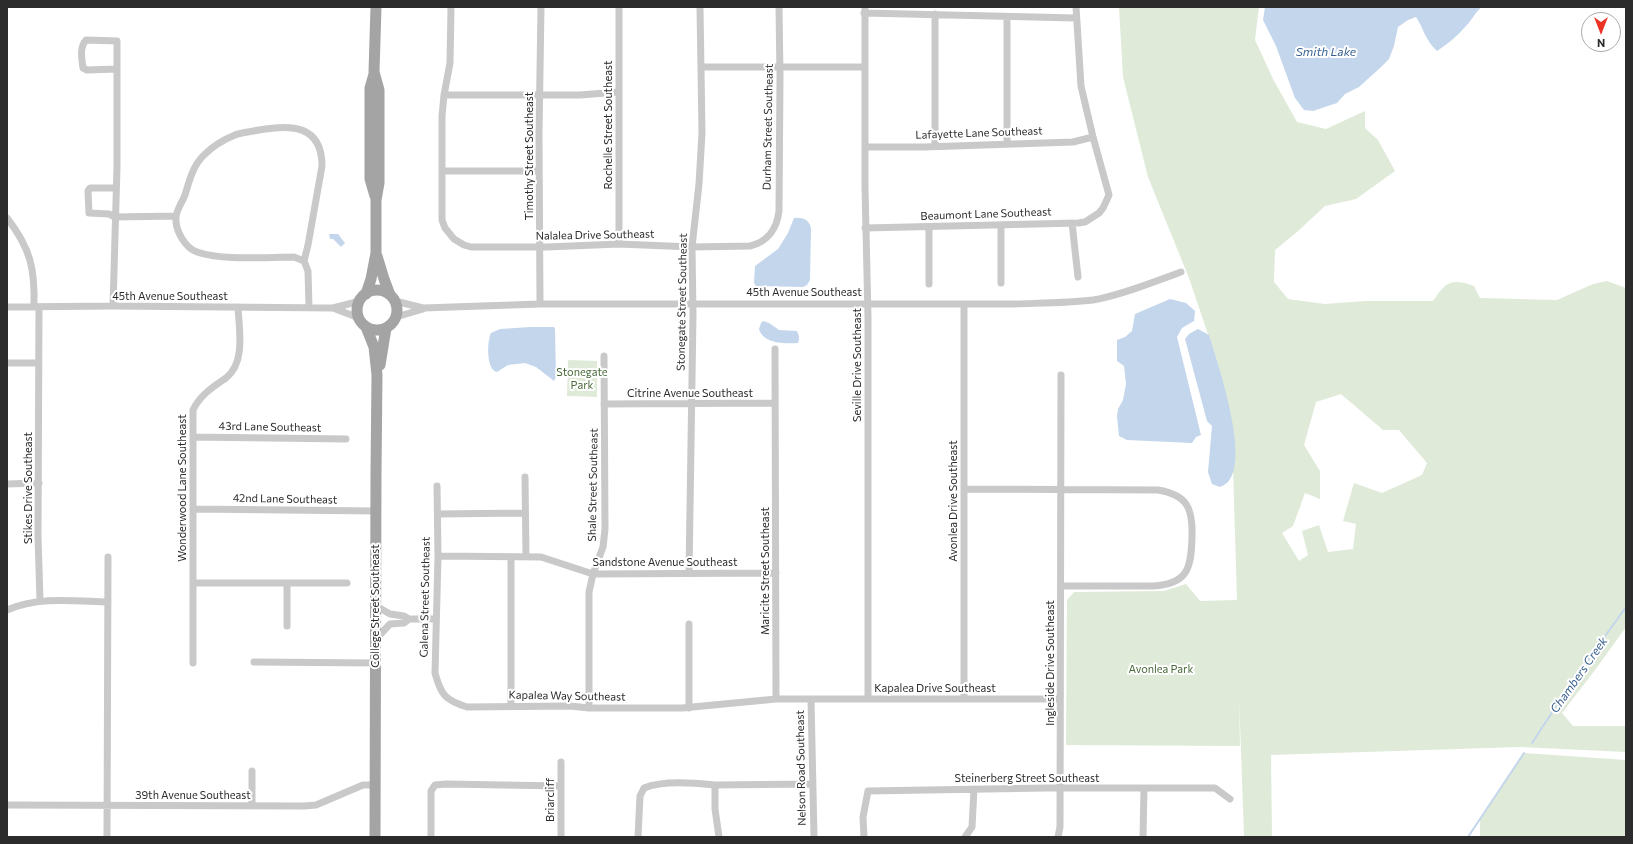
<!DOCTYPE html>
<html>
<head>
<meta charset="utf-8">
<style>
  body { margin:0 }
  #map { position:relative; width:1633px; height:844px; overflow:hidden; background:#fff; font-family:Commissioner,sans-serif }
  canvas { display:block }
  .frame { position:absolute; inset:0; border:8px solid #2c2c2c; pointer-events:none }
  .north { position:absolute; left:1581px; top:12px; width:40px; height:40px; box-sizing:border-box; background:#fff; border:1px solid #ababab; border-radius:50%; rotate:180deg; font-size:11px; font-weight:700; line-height:16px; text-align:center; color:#2c2c2c }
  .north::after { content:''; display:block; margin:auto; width:14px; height:18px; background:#eb3325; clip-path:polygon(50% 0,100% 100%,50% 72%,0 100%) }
</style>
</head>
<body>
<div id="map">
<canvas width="1633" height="844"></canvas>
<div class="frame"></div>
<div class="north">N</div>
</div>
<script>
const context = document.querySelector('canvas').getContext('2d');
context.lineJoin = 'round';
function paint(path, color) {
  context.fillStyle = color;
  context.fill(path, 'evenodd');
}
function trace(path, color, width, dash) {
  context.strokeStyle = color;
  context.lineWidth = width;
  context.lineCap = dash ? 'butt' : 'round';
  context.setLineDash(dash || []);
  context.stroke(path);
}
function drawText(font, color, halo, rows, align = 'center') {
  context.font = font + ' Commissioner,sans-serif';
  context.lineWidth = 4;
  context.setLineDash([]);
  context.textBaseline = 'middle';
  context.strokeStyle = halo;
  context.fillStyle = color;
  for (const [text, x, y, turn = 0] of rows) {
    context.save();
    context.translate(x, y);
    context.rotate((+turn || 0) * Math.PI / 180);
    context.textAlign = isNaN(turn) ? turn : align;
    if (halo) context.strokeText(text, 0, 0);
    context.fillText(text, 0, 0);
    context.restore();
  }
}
paint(new Path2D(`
  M1119 7H1259L1255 40 1273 79 1297 122 1326 129 1365 111V128L1378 140 1395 171 1356 199 1325 206 1297 232 1275 250 1274 282 1288 299 1325 304 1365 301H1433C1446 282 1451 278 1474 286L1480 298 1557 300 1593 284 1607 281 1626 288V627L1595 670 1562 713 1573 726H1626V752L1520 747 1271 755 1272 837H1244L1239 695 1240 746 1066 745 1067 600 1074 592 1164 591 1186 584 1200 601 1237 600 1232 436 1218 364 1189 278 1148 177 1123 77ZM1341 394 1383 430H1399L1427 463 1422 475 1382 493 1354 483 1343 521 1356 524 1353 549 1328 552 1319 525 1302 531 1308 555 1299 561 1282 533 1293 526 1305 493 1320 499V471L1304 445 1316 402Z
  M568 360 597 361V397L567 396Z
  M1524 753 1626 760V837H1480V820Z`), '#dfead8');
paint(new Path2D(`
  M1265 7H1482C1475 12 1472 20 1466 26 1457 36 1448 44 1437 51 1425 40 1424 29 1416 17L1408 20 1398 27 1394 46 1389 59 1380 68 1359 87 1345 94 1337 103 1313 111 1304 110 1295 98 1276 46 1263 20Z
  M794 218C802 217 809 219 811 228L810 280 807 285 803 287 756 286 754 283 755 266 778 249 788 233Z
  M329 234H338L345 243 341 247 333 239H330Z
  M1170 299 1186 303 1195 311 1194 321 1182 328 1177 337 1201 435 1196 437 1192 443 1127 440 1119 436 1117 416 1118 409 1123 400 1126 384 1124 366 1117 361V340L1125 337 1132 331 1135 314Z
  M763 321 769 323 779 330 797 331C799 335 800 339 798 343 786 344 763 344 759 329L761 323Z
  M531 327H554L555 329 556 377 554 381 536 367 525 363 508 365 497 372C486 370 487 341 491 333L500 329Z
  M1198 329 1209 335C1218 364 1250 458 1228 482 1226 484 1222 486 1220 487L1212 484 1208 472 1212 426 1207 421 1185 339 1189 334Z`), '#c3d6ec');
trace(new Path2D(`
  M1532 743 1570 685 1626 607
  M1468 837 1524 753`), '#c3d6ec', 2);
trace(new Path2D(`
  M451 7 450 63 444 95 442 116V220L445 228 454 239 464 245 471 247H547L619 244 692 247 750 246C768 242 777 228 779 211L780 77 779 7
  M619 7V244
  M865 7V187L868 317V698
  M864 13 1076 18
  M701 67H864
  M444 95H580L618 92
  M1007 143V17
  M935 146V14
  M865 147H924L1073 142 1093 137
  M442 171H539
  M115 188H90L88 191 89 213 109 214 115 217 176 216
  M7 218C31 249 35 269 34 307
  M1072 223 1078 277
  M865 228 1078 223 1085 222 1099 213 1103 208 1109 195 1093 137 1081 86 1076 7
  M304 261 294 257C267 257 222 261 197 252 185 248 175 230 176 218 176 210 182 203 185 195 189 182 193 165 204 155 212 147 225 139 235 135 242 132 251 132 259 130 291 124 322 125 322 166L308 245 304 261 308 271 309 307
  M1001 283V225
  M929 284V227
  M395 301 423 308 540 304H1015C1041 303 1067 303 1093 300 1122 295 1153 282 1181 272
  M540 304 539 134 541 7
  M113 306 117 167V41L86 40C79 48 82 59 83 68L87 70 117 69
  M7 307 113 306 333 308 360 301
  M39 307 38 536 40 601
  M333 308 359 318
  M396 317 423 309
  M7 363H39
  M604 404 775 403
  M193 437 346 439
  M525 477 526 557
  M7 484 39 483
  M437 486 438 556 435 673C441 695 445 700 467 707L570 706 589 708H682L776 699 775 349
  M965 489 1158 490C1188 495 1193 509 1192 538 1191 568 1188 584 1153 586H1061
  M193 509 376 511
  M438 514 525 513
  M438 556 541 557 593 574 776 573
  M689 573 693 314 692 247 699 184 702 133 700 7
  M193 583H347
  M287 583V626
  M376 606 390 614 404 616 409 619H436
  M7 610C39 596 74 601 108 602
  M376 639 390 624 404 623 409 619
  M254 662 375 663
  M193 663V410C200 395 213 387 226 378 246 362 239 329 238 307
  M776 699H1060
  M811 699 814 837
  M964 699V304
  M511 706V557
  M589 708V592L593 574 603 547 605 529 604 356
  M689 708V624
  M561 762V837
  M7 805 304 806 316 805 363 785H375
  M252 806V771
  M107 837 108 557
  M431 837V791L435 785 446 784 561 786
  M638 837 640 796 644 788C663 780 695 783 715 785
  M719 837 715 809V785L812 784
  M864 837 863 817 868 791 1047 788H1215L1230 799
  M965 837 972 827 974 789
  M1058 837 1060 827 1061 375
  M1143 837 1144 789`), '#c9c9c9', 7);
trace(new Path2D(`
  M374 74 370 88V179L375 196
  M377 256 384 279 390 295
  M357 310a20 20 0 1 1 40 0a20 20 0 1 1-40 0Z
  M366 294 371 279 376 253V200L379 183V90L374 72 376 7
  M366 327 374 347 377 375 376 472 375 837
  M380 365 386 328`), '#a4a4a4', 11);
drawText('11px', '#2c2c2c', '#fff', [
  ["Rochelle Street Southeast",608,125,-90],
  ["Durham Street Southeast",768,127,-89],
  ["Lafayette Lane Southeast",979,133,-2],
  ["Timothy Street Southeast",529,156,-90],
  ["Beaumont Lane Southeast",986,214,-2],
  ["Nalalea Drive Southeast",595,235,-1],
  ["45th Avenue Southeast",804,292],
  ["45th Avenue Southeast",170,296],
  ["Stonegate Street Southeast",682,302,-89],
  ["Seville Drive Southeast",857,365,-90],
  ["Citrine Avenue Southeast",690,393],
  ["43rd Lane Southeast",270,427,1],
  ["Shale Street Southeast",593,485,-89],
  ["Stikes Drive Southeast",28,488,-90],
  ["Wonderwood Lane Southeast",182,488,-90],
  ["42nd Lane Southeast",285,499,1],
  ["Avonlea Drive Southeast",953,501,-90],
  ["Sandstone Avenue Southeast",665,562],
  ["Maricite Street Southeast",765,571,-90],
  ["Galena Street Southeast",425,597,-89],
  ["College Street Southeast",375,606,-90],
  ["Ingleside Drive Southeast",1050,663,-90],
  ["Kapalea Drive Southeast",935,688],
  ["Kapalea Way Southeast",567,696,1],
  ["Nelson Road Southeast",801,768,-91],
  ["Steinerberg Street Southeast",1027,778],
  ["39th Avenue Southeast",193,795],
  ["Briarcliff",550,800,-90]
]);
drawText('11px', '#486838', '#fff', [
  ["Stonegate",582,372],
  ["Park",582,385],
  ["Avonlea Park",1161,669]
]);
drawText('italic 12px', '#386190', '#fff', [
  ["Smith Lake",1326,52],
  ["Chambers Creek",1579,675,-55]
]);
</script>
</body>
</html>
